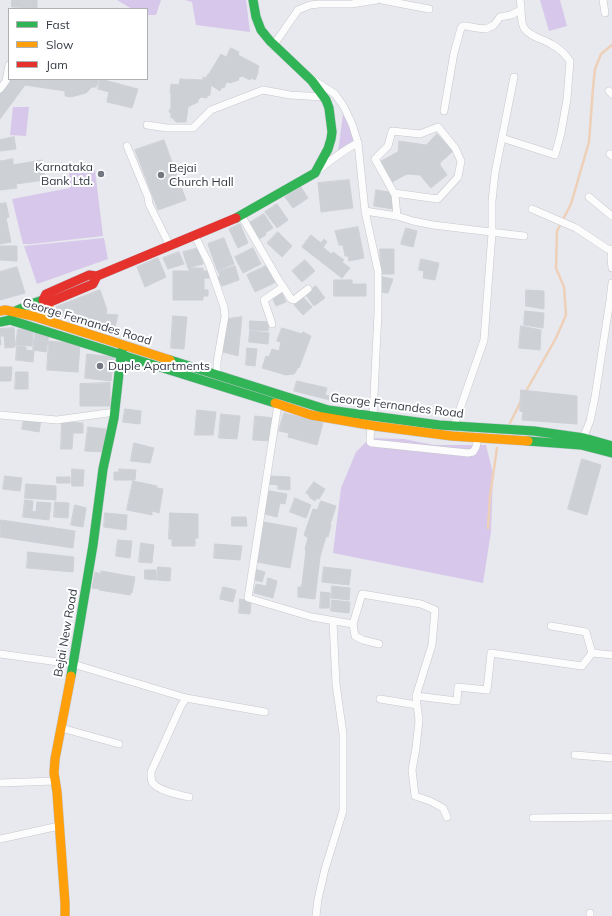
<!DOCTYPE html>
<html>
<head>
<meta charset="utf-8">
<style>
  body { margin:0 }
  #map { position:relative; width:612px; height:916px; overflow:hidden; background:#e8e9ee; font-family:Mulish,sans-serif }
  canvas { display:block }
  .legend { position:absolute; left:8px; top:8px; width:140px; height:72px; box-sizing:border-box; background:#fff; border:1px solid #aeb0b4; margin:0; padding:5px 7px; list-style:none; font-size:12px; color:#343a44 }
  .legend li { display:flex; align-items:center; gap:8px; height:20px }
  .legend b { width:20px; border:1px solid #aeb0b4 }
</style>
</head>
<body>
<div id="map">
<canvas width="612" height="916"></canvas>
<ul class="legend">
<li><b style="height:5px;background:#30b455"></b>Fast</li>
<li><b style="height:5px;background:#ff9f0a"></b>Slow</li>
<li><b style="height:5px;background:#e5322d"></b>Jam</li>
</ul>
</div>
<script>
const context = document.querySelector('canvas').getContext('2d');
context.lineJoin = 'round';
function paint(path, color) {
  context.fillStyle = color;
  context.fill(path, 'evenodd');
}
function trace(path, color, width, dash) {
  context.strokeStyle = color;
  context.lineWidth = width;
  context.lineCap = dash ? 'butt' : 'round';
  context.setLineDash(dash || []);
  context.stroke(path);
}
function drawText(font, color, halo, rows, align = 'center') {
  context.font = font + ' Mulish,sans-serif';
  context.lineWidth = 4;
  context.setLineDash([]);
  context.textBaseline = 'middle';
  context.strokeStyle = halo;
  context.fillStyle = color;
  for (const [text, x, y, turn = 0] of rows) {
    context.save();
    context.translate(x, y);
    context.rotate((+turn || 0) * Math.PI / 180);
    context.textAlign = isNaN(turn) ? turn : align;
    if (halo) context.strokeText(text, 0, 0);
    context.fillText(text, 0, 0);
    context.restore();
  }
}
paint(new Path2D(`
  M117 0H161L156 15H147V9H132Z
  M185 0H246L250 32 196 25 192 2Z
  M540 0H560L567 26 549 31Z
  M13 107H29L26 136 10 135Z
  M343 114 355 139 338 152Z
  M95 170 103 236 31 244H23L12 199 70 188 69 173Z
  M104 238 108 259 37 284 24 246Z
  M370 438 404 439 434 445H486L493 473 491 532 483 583 333 553 341 488 356 452Z`), '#d7c7ea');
trace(new Path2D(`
  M525 393 556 338 566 315 564 287 556 268 557 231 571 204 589 142 593 88 595 69 601 54 612 45
  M510 423 521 401
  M488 528 490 496 497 448`), '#eecfb7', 2.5);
const building = new Path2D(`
  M12 0H37V8L12 7Z
  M231 48 239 52 238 55 259 66 258 69V73L255 80 251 78 250 80 242 76 238 78 239 80 230 83 229 82 226 83 224 88 222 87 220 91 211 85 206 78 208 74H209L221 54 226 57Z
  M203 77 206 78 211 85 210 95 207 96V98L201 97 198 100V102L188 107 186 122H177L175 121 173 118H171V113L169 112 170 109H171V93H170L171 84 179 85 180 79 203 80Z
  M9 79H99L96 87H92L86 93 71 97 65 96V91L25 85 0 119V91Z
  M100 79 138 89 132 108 107 102 109 92 98 89Z
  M437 134 453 151 440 163V165L447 175 431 188 420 175 407 174 392 182 381 161 398 152 399 141 426 145Z
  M14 137 16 149 0 151V140Z
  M164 140 186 200 158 210 135 150Z
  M13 159V165L42 160 45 180 16 184 17 188 0 190V160V161Z
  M349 180 353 208 321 212 318 183Z
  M301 187 308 198 293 208 285 197Z
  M376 190 395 193 393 209 374 206Z
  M6 203 9 217 6 218 11 242 0 244V204Z
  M277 204 288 220 277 228 265 212Z
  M264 214 273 228 265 233 266 235 259 239 249 223Z
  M240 224 248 243 238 248 229 229Z
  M358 227 364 258 349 261 348 256H345L343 245H339L335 231Z
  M406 228 417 231 413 247 401 244Z
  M278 232 292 246 282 257 267 243Z
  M311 235 321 243 324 239 327 242 323 247 331 254 333 252 344 260 342 262 350 268 342 278 302 247Z
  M224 238 234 264 217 270 208 244Z
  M0 246H17V261L0 260Z
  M199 248 203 264 188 268 183 252Z
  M253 248 261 264 243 273 235 257Z
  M380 249H394V274H381Z
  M179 252 184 264 168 269 163 258Z
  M158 258 166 277 145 287 137 267Z
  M421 259 439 263 435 280 423 278 424 271 419 270Z
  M305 260 315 271 302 282 292 271Z
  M268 265 276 282 255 292 247 275Z
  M235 266 239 280 222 286 218 278 220 275 218 271Z
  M17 267 25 293 0 300V272Z
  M189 268H203V271H209V278H204V290H208V296H203V300H173V271H189Z
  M379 276 393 279 388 293 378 292Z
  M334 280H352V284H366V296H334Z
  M316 286 325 298 314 306 305 294Z
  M100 290 107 310 106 314 118 315 114 330 56 314V307Z
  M526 290 544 291V309L526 306Z
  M281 291 286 302 276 306 271 295Z
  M303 297 312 307 303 315 294 305Z
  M525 311 544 313 543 328 524 325Z
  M173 316 187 317 184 349 171 348Z
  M242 317 238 356 223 352 227 319Z
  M250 321 269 322 268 331 250 330Z
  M521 326 541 330 540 350 519 348Z
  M14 328 15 347 5 348 4 336H0L1 345H0V329Z
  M282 328 302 334 303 332 311 336 299 368 297 367V370L294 374 286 375 262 368 266 356 269 357 272 349 279 351 281 342 277 341Z
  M18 329 33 331 32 346 16 345Z
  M250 331 269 333 268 344 249 342Z
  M35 332 49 334 46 352 33 350Z
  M49 341 80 344 78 372 47 370Z
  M17 346 26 347 25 361 16 360Z
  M247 348 257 349 255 366 246 365Z
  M26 350 34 351 33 362 25 361Z
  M87 354 114 357 111 381 85 378Z
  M0 367H12L11 381H0Z
  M16 372H28V389H15Z
  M297 381 327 388 325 395 331 396 330 400 294 391Z
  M110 383V406H80V384Z
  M521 390 577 396V424L522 420 523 412 520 411Z
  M125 409 141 411 140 424 123 422Z
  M197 410 216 412 213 435H195Z
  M284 413 323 423 317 445 288 437 289 433 279 431Z
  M221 414 240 416 237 439 219 438Z
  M255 416 274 418 271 441 253 440Z
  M24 418 41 420 39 432 22 429Z
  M62 422 83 423V433H73L72 449H61Z
  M88 427 106 429 104 452 85 451Z
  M134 443 154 448 150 463 131 461Z
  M582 459 601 465 587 515 568 509Z
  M72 469 84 470 83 486H72Z
  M119 469 136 470 135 480H114V472H119Z
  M5 476 22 478 20 491 3 489Z
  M269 476 290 477V490L278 489V485L269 484Z
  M57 477H70V483H57Z
  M133 481 157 486V488L163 489 159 513 152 511V515L127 510Z
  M314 482 325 489 319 499 317 498 315 501 309 497 310 496 306 493Z
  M26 484 56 486V500L25 498Z
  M264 490 287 494 285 504 280 503 277 517 265 514 267 501 262 500Z
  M295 498 311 505 306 518 290 512Z
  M25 500 33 501 32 511 36 512 37 502 51 503 49 520 23 517Z
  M321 501 336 506 330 525H331L328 537 326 536 320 557 315 599 298 597V587H301L302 584 306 551 305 549 308 538 304 535 313 509 317 510Z
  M55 502 69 503 68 518 54 517Z
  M75 505 86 508 83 527 71 525Z
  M105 513 127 515 126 530 104 527Z
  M170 513 198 514V538H195V546H172V539H169Z
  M232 517H246L247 526H232Z
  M1 520 75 531 73 548 0 537Z
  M264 522 297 528 290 568 257 562Z
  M118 540 132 541 130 558 116 556Z
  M141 543 154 545 152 563 139 562Z
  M215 544 242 546 240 560 214 558Z
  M28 552 74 557 73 572 27 568Z
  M158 567 171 568 170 581 157 580Z
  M324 567 351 570 349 585 322 582Z
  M254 569 265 572 262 582 252 579Z
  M145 570H156V580L145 579Z
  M101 571 135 577 132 593 131 592 130 595 99 590 100 589 92 588 95 572 101 574Z
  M268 578 277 581 273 598 254 593 256 584 266 586Z
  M332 586 350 588 349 600 331 598Z
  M223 587 236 590 233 602 220 599Z
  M321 592 330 593 329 608H320Z
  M240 599 251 601 250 614 239 613Z
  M332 600 350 602 349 613 331 611Z`);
paint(building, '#cdd0d5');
trace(building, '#ced0d6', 1);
const street = new Path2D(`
  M382 0 429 9
  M603 0 605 13
  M273 46 298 10 310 5 319 4H351L377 0
  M312 79 335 94 344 107 352 124 358 143 365 211 378 271V312L373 416
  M0 89 6 81 9 65
  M609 91 612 94
  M444 111 454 53 461 28 463 26H466L477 28 486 29 494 25 500 17 511 15 521 10
  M147 125 167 128H193L211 110 263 90 290 95 323 97
  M502 138 555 155 561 133 567 99 570 61C565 54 559 48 551 44 543 39 530 37 524 28 520 22 522 8 520 0
  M127 146 148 197 149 204 170 246
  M610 154 612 156
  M319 170C332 159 343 150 358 143
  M394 193 438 199 458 177 461 161 455 148 438 127 420 134 392 131 388 146 375 159 395 195 397 216
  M589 197 612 216
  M532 209 576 228 606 248 612 251
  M365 211 397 216 413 221 433 225 524 236
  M241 215 278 279 291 299 294 300 308 289
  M195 236 209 264 224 307 225 316 217 362V375
  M612 249 611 258 612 268
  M272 324 264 300 283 287
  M278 404 248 598 312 617 353 624
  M0 415 57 420 115 412
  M371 426 370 440V442L372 443 468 453 473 452 476 447 478 438
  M454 426 484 340 492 233V201L495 173 514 77
  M582 441 590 421 595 397 610 300 612 283
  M551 626 586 632 592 653 612 655
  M379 644 363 640 355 636 353 624 362 594 421 604 435 610 432 645 416 696 417 705 380 699
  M0 654 73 664 186 698 265 712
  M416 696 457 701 458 687 487 690 491 653 582 666 592 653
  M186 698 181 706 151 772C151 775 151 779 152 782 158 791 179 795 189 797
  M417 705 419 720 416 748 412 770 415 796 430 801 443 808 447 817
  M61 728 119 744
  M575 755 612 758
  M0 783 55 781
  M533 818 612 817
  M0 839 59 826
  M316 916 318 899 325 869 343 811V734L336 684 333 621
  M590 916V913`);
const fast = new Path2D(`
  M236 218 315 173 328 149 331 139 332 132 329 108 326 100 312 81 270 41 261 30 256 17 253 0
  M12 314 13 312 31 304 43 300
  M0 322 10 320 275 403
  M170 360 328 410 439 425 534 431 584 438 612 446
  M528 441 581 445 612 453
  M71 676 93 545 103 469 114 418 121 355 123 348`);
const slow = new Path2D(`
  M50 302C46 310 47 315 51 322
  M0 311 5 310 33 316 170 360
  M275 403 311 415 375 426 452 436 528 441
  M65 916V903L57 792 54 773 55 759 71 676`);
const jam = new Path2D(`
  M89 275 97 276 93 284 50 302 43 300 46 294Z
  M97 276 236 218`);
trace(street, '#c5c7cc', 8);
trace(fast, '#c3c6d2', 10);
trace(slow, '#c3c6d2', 10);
trace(jam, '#c3c6d2', 10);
trace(street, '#fcfcfc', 7);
trace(fast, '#30b455', 9);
trace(slow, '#ff9f0a', 9);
trace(jam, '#e5322d', 9);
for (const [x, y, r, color] of [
  [101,174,4,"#737780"],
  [161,175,4,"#737780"],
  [100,366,4,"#737780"]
]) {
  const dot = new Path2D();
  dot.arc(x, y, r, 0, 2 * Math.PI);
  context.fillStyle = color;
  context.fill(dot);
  trace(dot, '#fff', 1.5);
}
drawText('12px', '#343a44', '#fff', [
  ["Karnataka",93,167,"right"],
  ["Bank Ltd.",93,181,"right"],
  ["Bejai",169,168],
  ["Church Hall",169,182],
  ["Duple Apartments",108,366]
], 'left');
drawText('12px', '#343a44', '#fff', [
  ["George Fernandes Road",87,322,17],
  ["George Fernandes Road",397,406,7],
  ["Bejai New Road",66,633,-80]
]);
</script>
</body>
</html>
